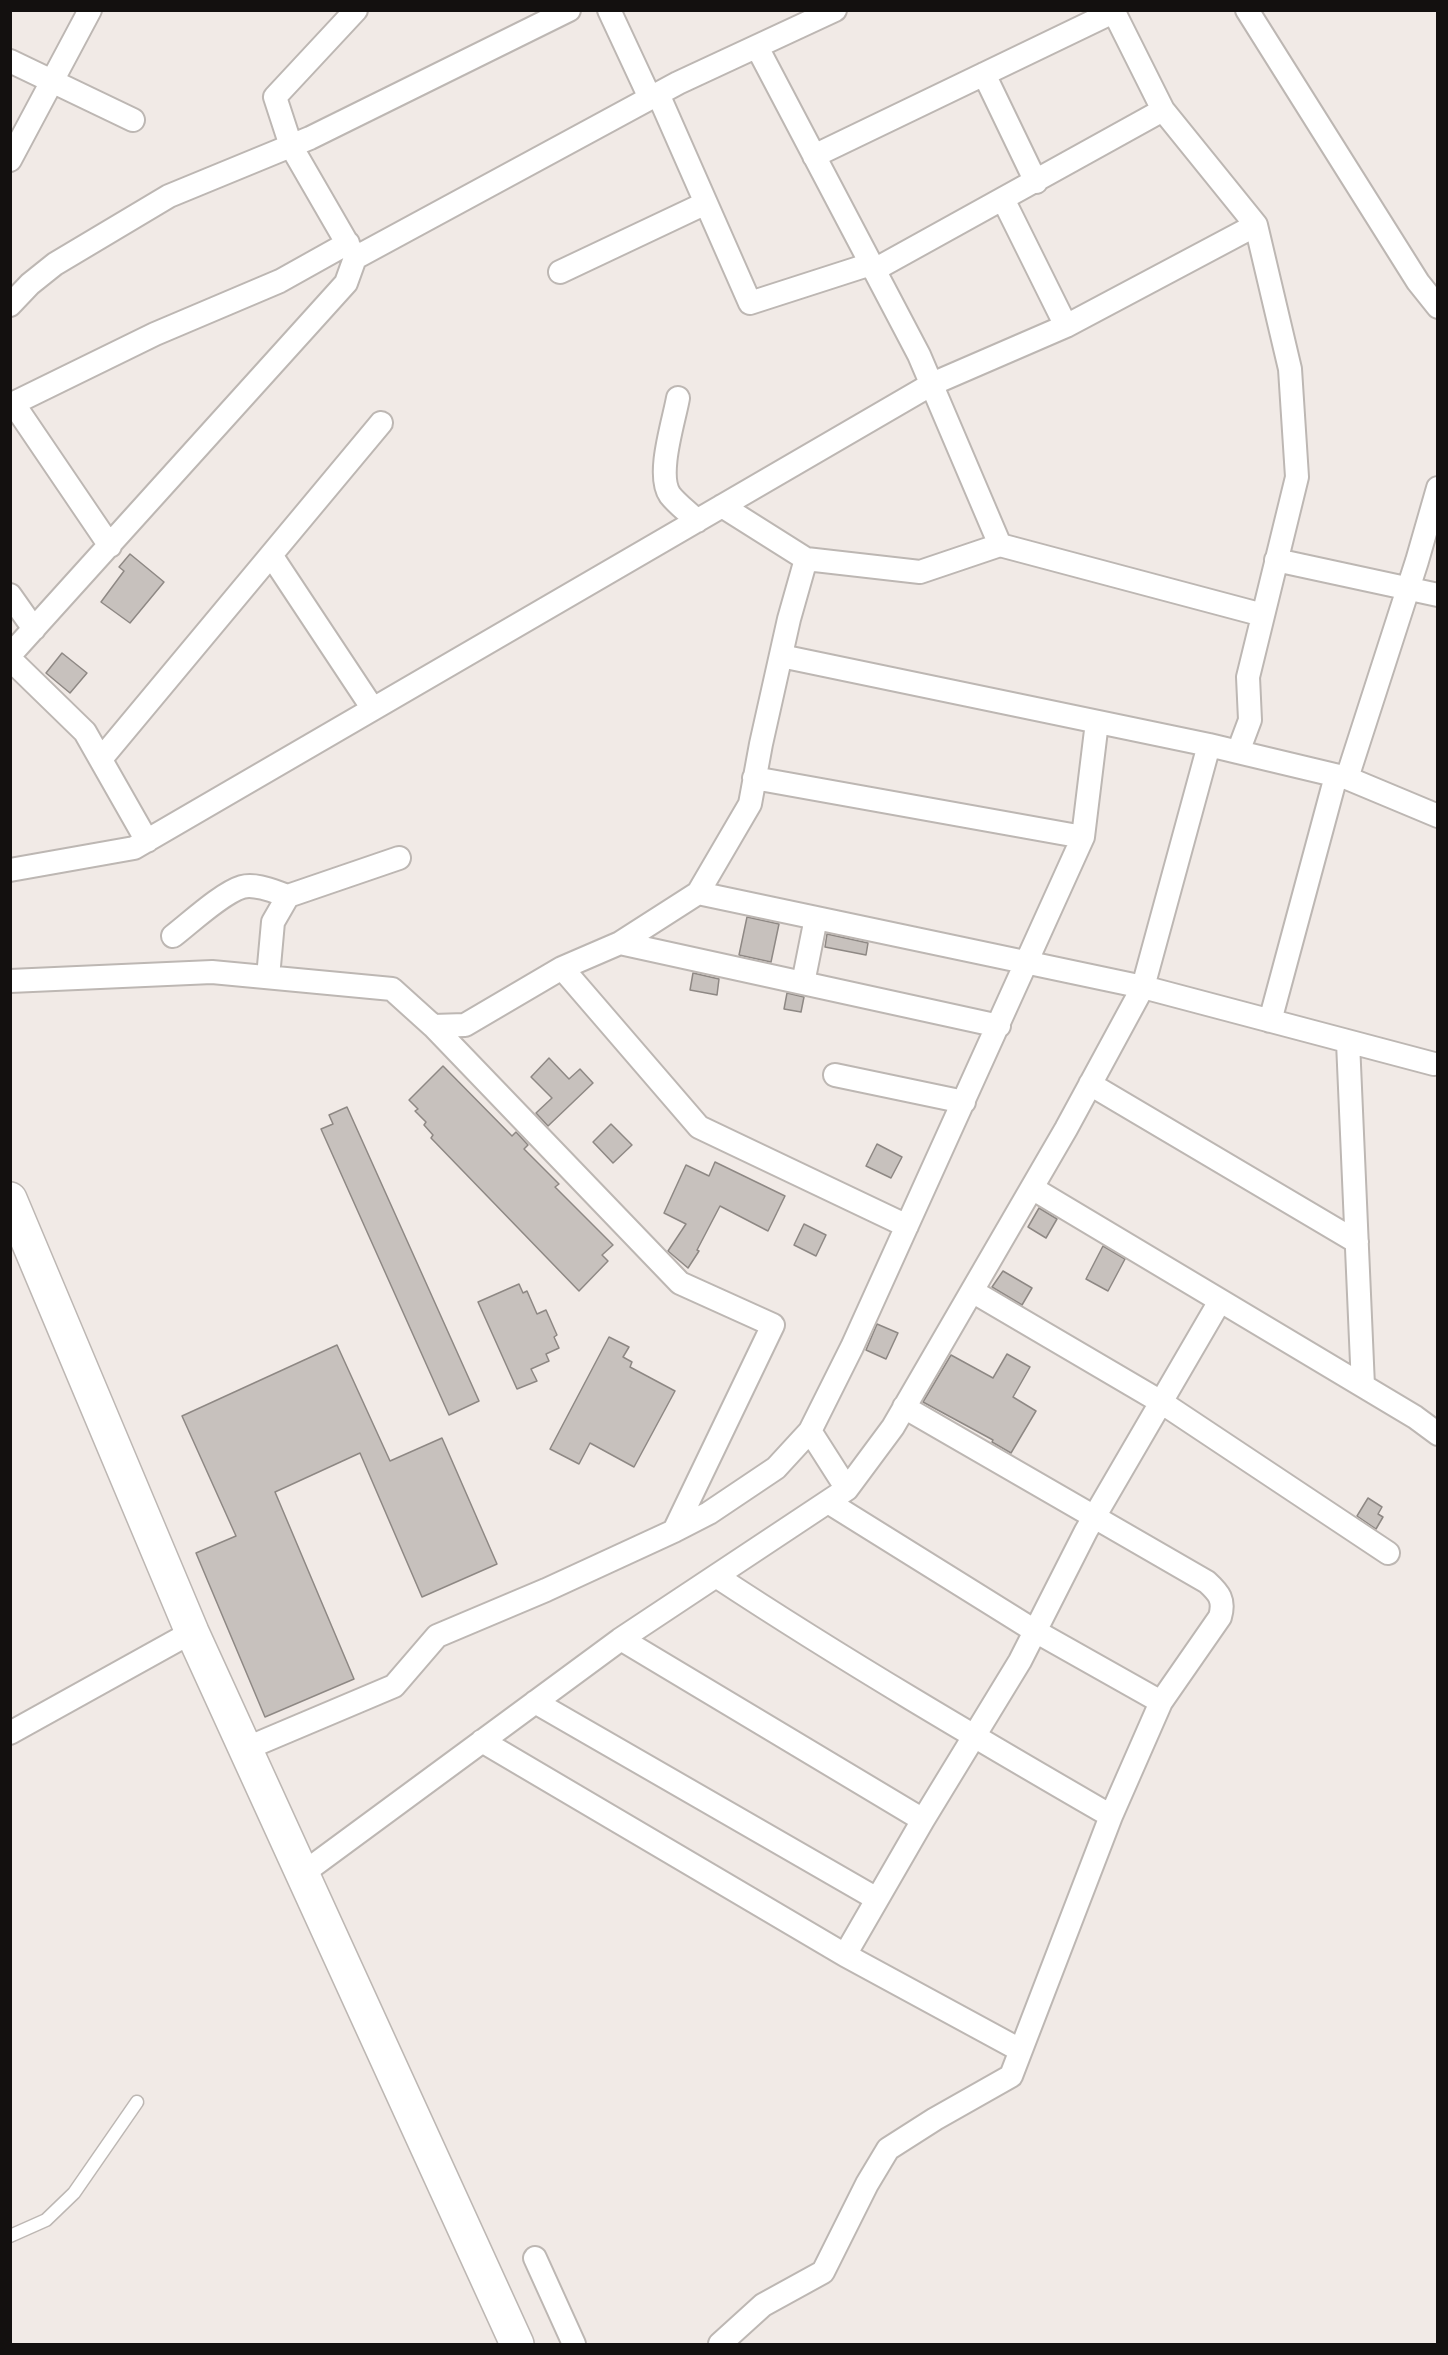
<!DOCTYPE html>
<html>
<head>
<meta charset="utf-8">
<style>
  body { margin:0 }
  #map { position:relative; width:1448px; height:2355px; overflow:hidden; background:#f1eae6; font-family:"Noto Serif",serif }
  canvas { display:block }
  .frame { position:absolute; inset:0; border:12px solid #13100f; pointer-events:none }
</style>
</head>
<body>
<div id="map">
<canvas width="1448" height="2355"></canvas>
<div class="frame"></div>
</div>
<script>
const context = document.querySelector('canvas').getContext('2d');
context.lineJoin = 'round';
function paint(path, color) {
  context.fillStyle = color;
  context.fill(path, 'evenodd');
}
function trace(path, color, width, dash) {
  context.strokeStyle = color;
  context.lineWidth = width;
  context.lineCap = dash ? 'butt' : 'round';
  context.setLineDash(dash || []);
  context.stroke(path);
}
const building = new Path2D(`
  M130 554 164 582 130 623 101 602 124 571 119 567Z
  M62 653 87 673 70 693 46 673Z
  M747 917 779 924 771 962 739 955Z
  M827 934 868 943 866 955 825 947Z
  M693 973 719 979 717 995 690 990Z
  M787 993 804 997 801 1012 784 1009Z
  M549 1058 569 1079 580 1069 593 1083 548 1126 536 1113 552 1098 531 1077Z
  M443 1066 512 1136 516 1132 528 1145 524 1149 559 1184 555 1187 613 1245 602 1255 608 1261 579 1291 431 1138 433 1135 424 1125 426 1122 415 1111 418 1109 409 1100Z
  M347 1107 479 1401 449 1415 321 1129 333 1124 329 1115Z
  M611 1124 632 1145 613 1163 593 1142Z
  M877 1144 902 1157 891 1178 866 1166Z
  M715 1162 785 1196 768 1231 720 1206 697 1250 699 1251 688 1268 668 1251 686 1224 664 1213 686 1165 709 1176Z
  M1039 1208 1057 1219 1046 1238 1028 1227Z
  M804 1224 826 1235 816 1256 794 1245Z
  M1103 1246 1125 1259 1108 1291 1086 1279Z
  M1003 1271 1032 1288 1022 1305 992 1287Z
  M519 1284 523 1293 527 1291 537 1314 546 1310 557 1335 554 1337 559 1348 546 1354 549 1361 531 1369 537 1381 517 1389 478 1302Z
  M877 1324 898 1333 886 1359 866 1350Z
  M609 1337 629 1347 623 1357 632 1362 630 1367 675 1391 634 1467 590 1443 579 1464 550 1449Z
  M337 1345 390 1461 442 1438 497 1564 422 1597 360 1453 275 1492 354 1679 265 1717 196 1553 236 1536 182 1416Z
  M1007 1354 1030 1367 1013 1397 1036 1411 1011 1453 992 1442 993 1440 923 1402 951 1355 993 1378Z
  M1368 1498 1382 1507 1378 1514 1383 1517 1376 1529 1357 1516Z`);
paint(building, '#c7c1bd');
trace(building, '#8e8884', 1.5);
const lane = new Path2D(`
  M10 2236 46 2220 74 2193 137 2102`);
const street = new Path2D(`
  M609 10 650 98
  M1113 10 1163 110 1256 225 1290 369 1297 477 1248 677 1250 720 1238 752 1347 778 1438 816
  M1247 10 1418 282 1438 307
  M757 47 919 355 1000 545 1263 615
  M10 61 133 120
  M984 74 1036 182
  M658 94 750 303 871 264
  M814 156 1113 12
  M10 160 90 10
  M1003 199 1066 326
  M354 255 291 146 275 97 356 10
  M874 270 1163 110
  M560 272 706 203
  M10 305 30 284 55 264 169 196 310 138 569 10
  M678 398C674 421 656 475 670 495 677 504 688 512 697 521
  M13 403 110 546
  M10 405 155 334 280 281 348 243
  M722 506 806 559
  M1000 545 920 572 806 559 789 619 761 744 750 804 698 893 1143 987 1209 745 1238 752
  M271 555 373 709
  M1276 560 1438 595
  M10 595 34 629
  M10 655 346 283 355 258 678 83 835 10
  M781 656 1209 745
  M10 659 85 732 147 841
  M101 759 381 423
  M754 778 1083 837
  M1347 778 1417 561 1438 488
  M10 870 134 848 932 384 1066 326 1256 225
  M698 893 620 943 562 968 699 1127 907 1226
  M173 936C190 923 222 893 242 887 256 883 275 892 288 896
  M620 943 999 1026
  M562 968 465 1025 433 1026 680 1283 773 1325 674 1531
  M268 977 273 922 288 896 399 858
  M10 981 212 972 392 989 433 1026
  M803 983 816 918
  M1270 1021 1336 776
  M1348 1042 1363 1386
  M835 1075 964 1102
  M1090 1084 1357 1242
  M1032 1188 1415 1417 1438 1434
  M972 1291 1161 1402 1388 1553
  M847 1489 810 1431 852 1347 1083 837 1097 722
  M828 1502 1035 1631 1161 1702
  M716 1576C845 1661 978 1739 1111 1816
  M621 1639 923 1820
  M535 1702 877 1899
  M10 1733 192 1632
  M482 1741 845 1955
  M245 1749 394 1686 437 1636 546 1590 674 1531 709 1513 776 1468 810 1431
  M302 1874 621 1639 847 1489 893 1427 1066 1129 1143 987 1434 1064
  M1020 2050 845 1955 923 1820 1020 1661 1086 1531 1220 1301
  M535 2258 574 2344
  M720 2344 763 2305 823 2272 867 2184 888 2149 935 2119 1011 2076 1111 1816 1161 1702 1220 1617C1225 1600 1219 1593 1207 1582L904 1407`);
const primary = new Path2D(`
  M10 1199 192 1632 517 2344`);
trace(lane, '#bdb7b3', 15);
trace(street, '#bdb7b3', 26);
trace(primary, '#bdb7b3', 36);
trace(lane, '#fff', 12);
trace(street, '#fff', 22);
trace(primary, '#fff', 33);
</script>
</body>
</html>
